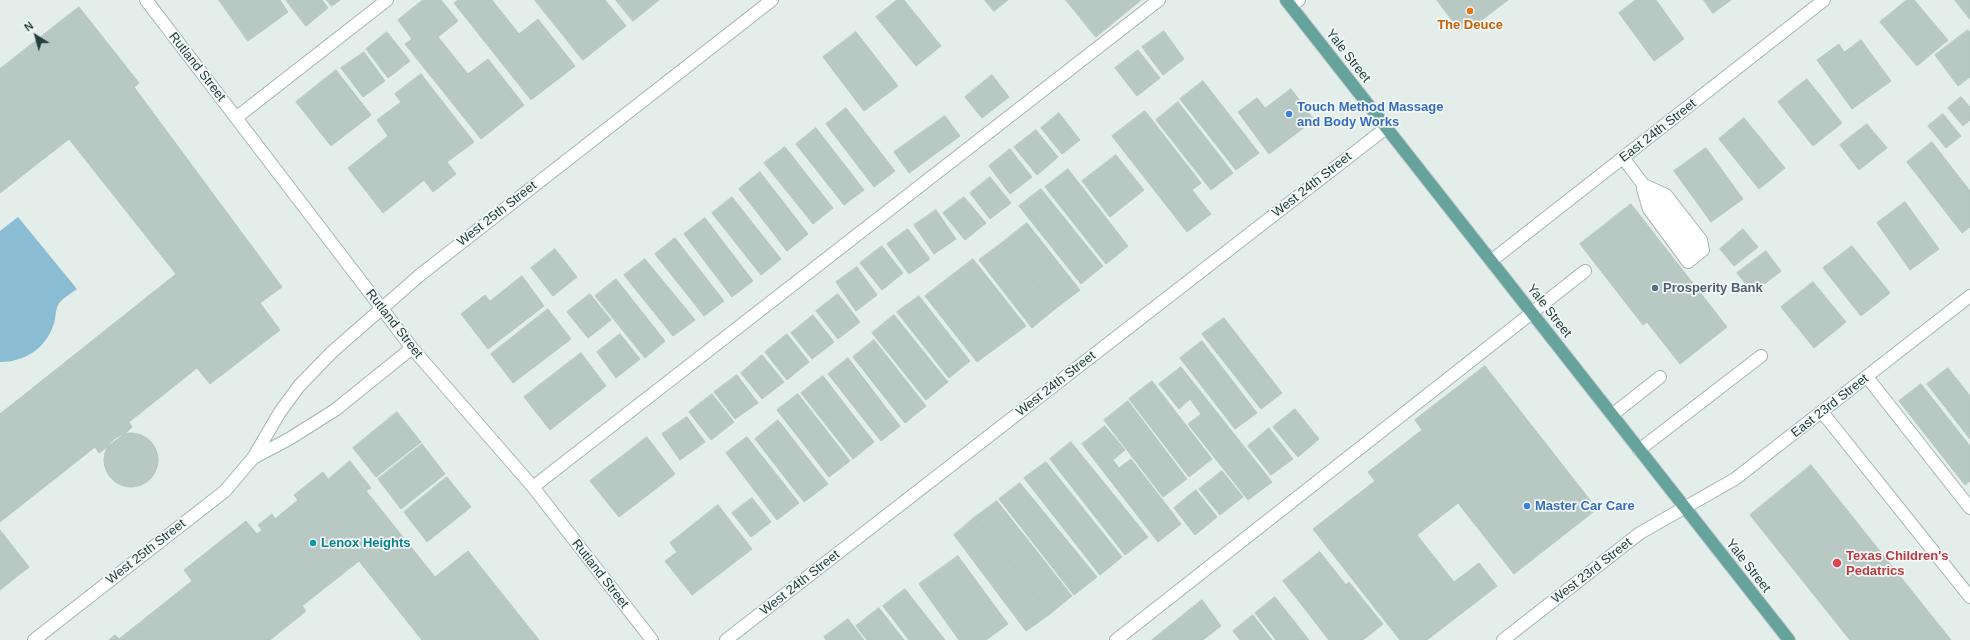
<!DOCTYPE html>
<html>
<head>
<meta charset="utf-8">
<style>
  body { margin:0 }
  #map { position:relative; width:1970px; height:640px; overflow:hidden; background:#e3edea; font-family:Arial,sans-serif }
  canvas { display:block }
  .north { position:absolute; left:16px; top:16px; width:40px; height:40px; -webkit-text-stroke:3px #f3f9f7; paint-order:stroke; rotate:323deg; font-size:11px; font-weight:700; line-height:16px; text-align:center; color:#223f3b }
  .north::after { content:''; display:block; margin:auto; width:14px; height:18px; background:#223f3b; clip-path:polygon(50% 0,100% 100%,50% 72%,0 100%) }
</style>
</head>
<body>
<div id="map">
<canvas width="1970" height="640"></canvas>
<div class="north">N</div>
</div>
<script>
const context = document.querySelector('canvas').getContext('2d');
context.lineJoin = 'round';
function paint(path, color) {
  context.fillStyle = color;
  context.fill(path, 'evenodd');
}
function trace(path, color, width, dash) {
  context.strokeStyle = color;
  context.lineWidth = width;
  context.lineCap = dash ? 'butt' : 'round';
  context.setLineDash(dash || []);
  context.stroke(path);
}
function drawText(font, color, halo, rows, align = 'center') {
  context.font = font + ' Arial,sans-serif';
  context.lineWidth = 3.5;
  context.setLineDash([]);
  context.textBaseline = 'middle';
  context.strokeStyle = halo;
  context.fillStyle = color;
  for (const [text, x, y, turn = 0] of rows) {
    context.save();
    context.translate(x, y);
    context.rotate((+turn || 0) * Math.PI / 180);
    context.textAlign = isNaN(turn) ? turn : align;
    if (halo) context.strokeText(text, 0, 0);
    context.fillText(text, 0, 0);
    context.restore();
  }
}
paint(new Path2D(`
  M18 217 77 289C72 293 61 299 58 305 55 311 56 320 53 326 45 349 24 362 0 362V231Z`), '#8abdd3');
const building = new Path2D(`
  M219 0H280L288 12 248 41Z
  M286 0H322L328 8 306 26Z
  M327 0H340L332 6Z
  M423 0H441L458 21 438 37 468 74 488 59 524 105 481 139 405 44 412 39 398 20Z
  M459 0H492L519 34 538 19 575 66 531 100 454 3Z
  M535 0H605L626 26 583 60Z
  M616 0H659L633 21Z
  M897 0H904L941 46 916 66 876 17Z
  M985 0H1008L994 11Z
  M1066 0H1141L1096 37Z
  M1437 0H1508L1475 25 1472 21 1460 30Z
  M1636 0H1656L1684 39 1654 61 1619 13Z
  M1704 0H1731L1713 13Z
  M1907 0H1914L1948 40 1917 66 1880 22Z
  M1955 0H1970V19Z
  M79 7 139 83 134 87 282 287 260 303 280 330 210 384 197 368 129 422 132 427 127 432 99 453 95 447 0 522V414L176 274 69 139 0 193V69Z
  M1968 30 1970 33V77L1958 86 1935 55Z
  M1164 31 1184 59 1163 75 1142 47Z
  M387 32 410 61 388 78 366 49Z
  M856 32 898 86 864 111 823 57Z
  M1861 40 1891 81 1852 109 1817 60 1839 44 1844 52Z
  M1138 50 1160 78 1137 96 1115 68Z
  M364 52 385 81 363 97 341 68Z
  M336 70 371 115 331 146 296 102Z
  M421 74 474 142 447 162 456 174 433 192 424 180 383 213 348 168 388 136 377 120 401 102 395 94Z
  M992 75 1009 97 982 118 965 97Z
  M1807 79 1842 123 1813 146 1778 102Z
  M1203 81 1259 153 1236 170 1180 99Z
  M1291 89 1314 120 1269 154 1238 112 1257 98 1265 108Z
  M1961 97 1970 107V120L1963 126 1948 108Z
  M1178 102 1233 173 1211 190 1156 120Z
  M846 108 895 171 874 187 826 124Z
  M1145 111 1201 183 1192 190 1211 214 1187 232 1112 136Z
  M1059 113 1080 140 1062 154 1041 128Z
  M1943 114 1961 136 1946 148 1928 126Z
  M945 116 960 136 909 173 894 152Z
  M1744 118 1785 168 1759 189 1719 139Z
  M1867 124 1887 148 1859 170 1840 145Z
  M816 128 864 190 844 205 796 144Z
  M1036 130 1058 157 1037 175 1014 147Z
  M1932 142 1970 191V227L1962 233 1907 162Z
  M785 147 833 208 813 224 764 163Z
  M1706 148 1743 199 1711 222 1674 171Z
  M1010 149 1032 177 1010 194 989 166Z
  M1116 155 1144 190 1110 217 1082 181Z
  M1068 169 1128 246 1106 264 1045 187Z
  M760 172 808 234 787 251 739 189Z
  M990 177 1011 203 990 219 970 193Z
  M1041 189 1103 266 1081 284 1019 206Z
  M732 197 781 259 761 275 712 213Z
  M964 197 986 223 965 240 943 213Z
  M1905 202 1939 249 1910 270 1877 223Z
  M1631 204 1727 327 1680 364 1647 322 1643 325 1580 244Z
  M936 210 956 239 934 254 914 225Z
  M705 218 753 281 732 297 684 234Z
  M1027 223 1080 290 1055 309 1003 242Z
  M908 229 930 259 909 274 887 244Z
  M1743 229 1758 247 1734 266 1720 249Z
  M675 238 724 301 704 316 655 254Z
  M1003 242 1055 309 1032 328 979 260Z
  M882 246 903 273 882 290 860 263Z
  M1852 246 1890 293 1861 316 1823 268Z
  M555 249 577 277 553 296 531 268Z
  M1766 251 1781 271 1753 293 1737 273Z
  M645 259 695 320 673 336 624 275Z
  M973 259 1026 326 977 362 925 296Z
  M857 267 877 295 856 311 836 282Z
  M522 276 544 306 488 349 461 314 485 295 490 301Z
  M616 279 665 341 645 358 595 296Z
  M1813 282 1846 322 1814 348 1781 307Z
  M590 294 611 320 588 338 567 312Z
  M838 294 860 322 838 339 816 311Z
  M919 296 970 361 949 378 897 312Z
  M548 309 571 339 513 383 491 354Z
  M813 315 834 342 812 359 791 333Z
  M894 315 948 382 926 400 872 333Z
  M1224 318 1282 393 1261 409 1202 334Z
  M620 334 640 359 616 378 597 352Z
  M787 334 809 362 787 380 765 352Z
  M874 340 926 406 905 423 853 357Z
  M1202 341 1257 413 1235 429 1180 358Z
  M581 353 606 386 550 430 524 397Z
  M762 355 784 382 762 399 741 373Z
  M848 358 900 426 881 441 828 374Z
  M1485 366 1597 509 1514 574 1458 503 1417 535 1454 582 1479 563 1497 586 1427 640H1400L1313 529 1375 481 1368 472 1422 430 1415 420Z
  M1181 367 1272 482 1248 500 1188 424 1201 414 1190 399 1179 409 1159 384Z
  M1948 368 1970 396V439L1927 384Z
  M737 375 758 403 735 419 714 392Z
  M823 376 874 442 853 459 801 393Z
  M1152 381 1212 459 1189 477 1129 399Z
  M1921 384 1970 446V481L1965 485 1899 401Z
  M712 394 734 422 711 440 689 412Z
  M798 394 850 461 829 477 777 410Z
  M1128 401 1187 479 1163 497 1104 420Z
  M1295 409 1319 439 1298 457 1273 427Z
  M397 412 421 442 376 477 353 448Z
  M687 417 705 442 680 460 662 434Z
  M778 420 828 484 804 502 755 439Z
  M1105 426 1125 450 1113 460 1119 468 1131 459 1181 524 1158 542 1082 444Z
  M1269 428 1293 459 1271 475 1248 446Z
  M104 460a27 27 0 1 1 54 0a27 27 0 1 1-54 0Z
  M647 437 675 474 619 517 590 481Z
  M747 437 799 503 777 520 726 453Z
  M1071 442 1148 537 1125 555 1050 459Z
  M422 444 445 474 401 509 378 479Z
  M350 461 371 488 366 491 435 577 468 551 539 640H422L359 561 302 606 306 611 270 640H109L115 635 119 639 192 581 184 570 246 521 257 534 262 530 258 525 272 514 275 519 298 500 294 495 323 472 328 479Z
  M1046 462 1122 557 1100 575 1024 478Z
  M1811 465 1951 640H1850L1750 515Z
  M1222 471 1243 497 1220 515 1199 489Z
  M447 477 471 507 427 542 404 512Z
  M1020 483 1097 577 1074 595 999 499Z
  M1196 490 1217 517 1195 535 1174 508Z
  M752 498 771 522 751 537 732 513Z
  M997 501 1072 596 1050 614 975 517Z
  M718 505 752 549 692 595 665 561 677 552 670 543Z
  M975 517 1050 614 1026 631 954 535Z
  M0 530 29 567 0 590Z
  M1320 552 1346 585 1349 582 1383 624 1363 640H1329L1283 581Z
  M958 556 1008 624 986 640H959L919 584Z
  M905 589 945 640H909L883 606Z
  M1275 597 1309 640H1276L1255 613Z
  M1202 600 1221 626 1203 640H1152Z
  M879 608 904 640H867L856 626Z
  M1253 615 1272 640H1240L1233 631Z
  M848 619 864 640H826L824 637Z`);
paint(building, '#b8c8c3');
trace(building, '#b5c7c2', 1);
const minor = new Path2D(`
  M146 0 412 348 533 487 652 640
  M1291 6 1299 0
  M237 117 387 0
  M1623 158 1691 247 1688 262
  M1644 185 1666 195 1701 240 1703 250 1688 262
  M1643 189 1649 209 1688 262
  M1491 261 1824 0
  M1867 377 1970 508
  M1822 412 1970 597
  M1612 415 1660 377
  M1639 450 1761 356
  M253 458 289 439 335 410 412 348
  M533 487 1159 0
  M34 640 225 491 253 458 280 412 299 386 332 352 420 275 772 0
  M726 640 1386 128
  M1116 640 1585 271
  M1503 640 1640 533 1735 479 1970 296`);
const major = new Path2D(`
  M1286 0 1789 640`);
trace(minor, '#a5b5b2', 14);
trace(major, '#c1c9c8', 14);
trace(minor, '#fff', 12);
trace(major, '#66a39d', 12);
for (const [x, y, r, color] of [
  [1470,11,4,"#e8710a"],
  [1289,114,4,"#3f7fe0"],
  [1655,288,4,"#5c6f8a"],
  [1527,506,4,"#3f7fe0"],
  [313,543,4,"#0f9aa8"],
  [1837,563,5,"#e0444e"]
]) {
  const dot = new Path2D();
  dot.arc(x, y, r, 0, 2 * Math.PI);
  context.fillStyle = color;
  context.fill(dot);
  trace(dot, '#f3f9f7', 1.5);
}
drawText('bold 13px', '#c56008', '#f3f9f7', [
  ["The Deuce",1470,25]
]);
drawText('13px', '#223f3b', '#f3f9f7', [
  ["Yale Street",1348,56,52],
  ["Rutland Street",197,67,52],
  ["East 24th Street",1658,131,-38],
  ["West 24th Street",1312,185,-38],
  ["West 25th Street",497,214,-38],
  ["Yale Street",1549,311,52],
  ["Rutland Street",394,324,52],
  ["West 24th Street",1056,384,-38],
  ["East 23rd Street",1830,406,-38],
  ["West 25th Street",146,552,-38],
  ["Yale Street",1748,566,52],
  ["West 23rd Street",1592,571,-38],
  ["Rutland Street",600,574,52],
  ["West 24th Street",800,583,-38]
]);
drawText('bold 13px', '#366cbe', '#f3f9f7', [
  ["Touch Method Massage",1297,107],
  ["and Body Works",1297,122],
  ["Master Car Care",1535,506]
], 'left');
drawText('bold 13px', '#4e5e75', '#f3f9f7', [
  ["Prosperity Bank",1663,288]
], 'left');
drawText('bold 13px', '#0d838f', '#f3f9f7', [
  ["Lenox Heights",321,543]
], 'left');
drawText('bold 13px', '#be3a42', '#f3f9f7', [
  ["Texas Children's",1846,556],
  ["Pedatrics",1846,571]
], 'left');
</script>
</body>
</html>
